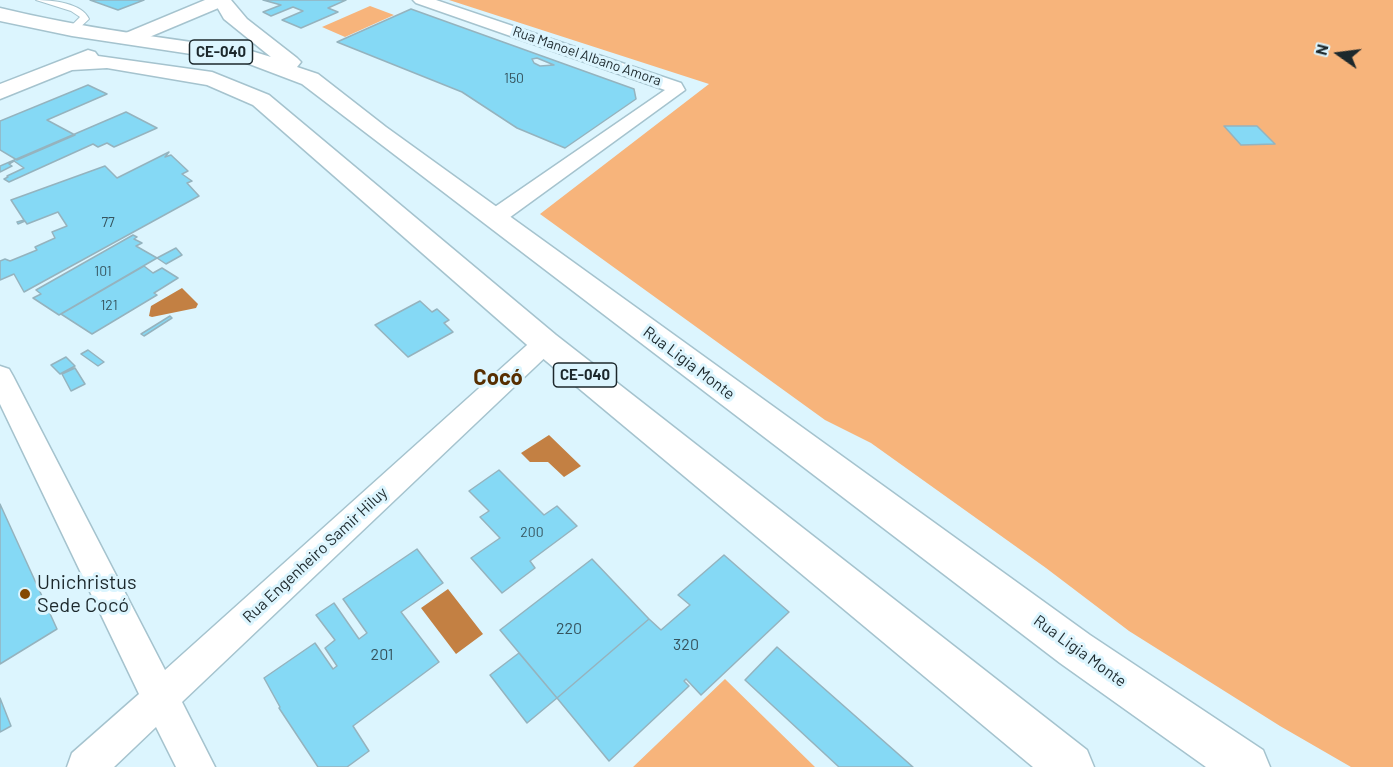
<!DOCTYPE html>
<html>
<head>
<meta charset="utf-8">
<style>
  body { margin:0 }
  #map { position:relative; width:1393px; height:767px; overflow:hidden; background:#dcf5fe; font-family:Barlow,sans-serif }
  canvas { display:block }
  .north { position:absolute; left:1309px; top:24px; width:60px; height:60px; -webkit-text-stroke:4px #dcf5fe; paint-order:stroke; rotate:284deg; font-size:16px; font-weight:700; line-height:24px; text-align:center; color:#1c282c }
  .north::after { content:''; display:block; margin:auto; width:21px; height:27px; background:#1c282c; clip-path:polygon(50% 0,100% 100%,50% 72%,0 100%) }
</style>
</head>
<body>
<div id="map">
<canvas width="1393" height="767"></canvas>
<div class="north">N</div>
</div>
<script>
const context = document.querySelector('canvas').getContext('2d');
context.lineJoin = 'round';
function paint(path, color) {
  context.fillStyle = color;
  context.fill(path, 'evenodd');
}
function trace(path, color, width, dash) {
  context.strokeStyle = color;
  context.lineWidth = width;
  context.lineCap = dash ? 'butt' : 'round';
  context.setLineDash(dash || []);
  context.stroke(path);
}
function drawText(font, color, halo, rows, align = 'center') {
  context.font = font + ' Barlow,sans-serif';
  context.lineWidth = 6;
  context.setLineDash([]);
  context.textBaseline = 'middle';
  context.strokeStyle = halo;
  context.fillStyle = color;
  for (const [text, x, y, turn = 0] of rows) {
    context.save();
    context.translate(x, y);
    context.rotate((+turn || 0) * Math.PI / 180);
    context.textAlign = isNaN(turn) ? turn : align;
    if (halo) context.strokeText(text, 0, 0);
    context.fillText(text, 0, 0);
    context.restore();
  }
}
paint(new Path2D(`
  M449 0H1393V767H1351L1280 726 1129 631 1046 568 871 443 825 420 540 214 709 84Z
  M370 6 394 15 345 37 322 27Z
  M725 679 815 767H633Z`), '#f7b47b');
paint(new Path2D(`
  M182 288 198 304 196 308 152 317 149 316 151 306Z
  M549 435 581 466 564 477 548 462H530L521 453Z
  M448 589 483 634 456 654 421 608Z`), '#c38043');
const building = new Path2D(`
  M90 0H144L118 10Z
  M263 0H346L328 8 338 12 301 28 282 20 303 11 293 7 271 16 263 12 281 5Z
  M411 9 634 89 636 99 565 148 517 128 462 92 337 42ZM537 58 554 65 540 66 534 63 532 59Z
  M88 85 107 94 47 120 75 135 17 160 0 150V121Z
  M126 112 157 128 114 147 107 143 98 147 93 144 9 182 4 179 8 177 7 176 24 168 14 161 9 164 12 166 0 172V166Z
  M1224 126H1257L1275 144 1241 145Z
  M169 152 165 157 171 155 188 171 182 174 192 181 187 183 199 196 24 292 14 274 0 280V261L5 259 10 261 37 250 35 247 55 238 52 232 67 226 58 212 27 224 25 221 18 224 17 222 24 220 11 200 105 166 117 178Z
  M133 235 137 237 134 239 142 243 136 246 157 258 59 315 33 298 41 294 36 290Z
  M176 248 182 255 166 264 157 258Z
  M144 266 153 273 162 268 178 278 154 293 157 295 92 334 61 314Z
  M420 301 432 312 437 309 449 320 444 323 453 332 408 357 375 325Z
  M170 316 172 318 144 336 141 334Z
  M88 350 104 362 98 366 81 354Z
  M66 357 75 366 60 374 51 365Z
  M75 368 85 384 71 391 62 374Z
  M499 470 544 515 557 506 577 526 530 561 535 568 502 593 471 558 500 538 480 517 489 511 469 491Z
  M0 504 57 629 0 664Z
  M417 549 443 583 401 612 439 662 353 726 369 751 347 767H318L279 708 280 707 264 678 315 643 333 669 337 666 325 648 335 640 316 615 334 603 359 639 367 633 343 599Z
  M724 555 789 612 701 695 686 679 684 681 689 686 609 761 557 698 649 619 661 630 690 605 678 595Z
  M592 559 649 619 557 698 500 630Z
  M777 647 913 767H839L745 680Z
  M519 653 557 698 527 723 490 675Z
  M0 698 11 726 0 732Z`);
paint(building, '#85d9f5');
trace(building, '#95b3be', 1.5);
const lane = new Path2D(`
  M36 0C52 0 82 3 89 19L75 32H69V28L80 17 71 11Z`);
const street = new Path2D(`
  M413 0H436L681 83 685 90 502 223 494 225 486 223 483 218 486 213 665 90 416 3Z
  M545 334 554 337 558 343 554 349 182 702 215 767H176L156 727 114 767H67L72 753 139 694 0 404V366L9 369 13 376 165 670 536 337Z`);
const secondary = new Path2D(`
  M205 0H230L228 4 135 43H121L118 39 121 35Z`);
const primary = new Path2D(`
  M213 0H231L247 19 297 58 301 62 297 67 318 74 386 127 1090 635 1263 750 1270 767H1206L1060 663 302 84 244 62 72 36 0 21V8C81 28 165 38 248 50L271 57 224 19Z
  M88 50 95 52 98 56 212 72 269 95 556 335 1087 750 1094 767H1033L534 351 253 105 207 85 107 68 72 70 0 99V84Z`);
trace(lane, '#a5c3ce', 2);
trace(street, '#a5c3ce', 3);
trace(secondary, '#a5c3ce', 3);
trace(primary, '#a5c3ce', 3);
paint(lane, '#fff');
paint(street, '#fff');
paint(secondary, '#fff');
paint(primary, '#fff');
for (const [x, y, r, color] of [
  [25,594,6,"#854902"]
]) {
  const dot = new Path2D();
  dot.arc(x, y, r, 0, 2 * Math.PI);
  context.fillStyle = color;
  context.fill(dot);
  trace(dot, '#dcf5fe', 2);
}
drawText('14px', '#1c282c', '#dcf5fe', [
  ["Rua Manoel Albano Amora",587,56,19]
]);
drawText('14px', '#36545e', null, [
  ["150",514,78],
  ["77",108,222],
  ["101",103,271],
  ["121",109,305],
  ["200",532,532]
]);
for (const [x, y, w] of [
  [221,52,63],
  [585,375,63]
]) {
  const box = new Path2D();
  box.roundRect(x - w / 2, y - 12, w, 24, 4.5);
  context.fillStyle = '#dcf5fe';
  context.fill(box);
  trace(box, '#1c282c', 1.5);
}
drawText('bold 15px', '#1c282c', null, [
  ["CE-040",221,52],
  ["CE-040",585,375]
]);
drawText('16px', '#1c282c', '#dcf5fe', [
  ["Rua Ligia Monte",689,363,37],
  ["Rua Engenheiro Samir Hiluy",315,555,-43],
  ["Rua Ligia Monte",1080,651,36]
]);
drawText('16px', '#36545e', null, [
  ["220",569,629],
  ["320",686,645],
  ["201",382,655]
]);
drawText('20px', '#1c282c', '#dcf5fe', [
  ["Unichristus",37,582],
  ["Sede Cocó",37,605]
], 'left');
drawText('bold 22px', '#572e01', '#dcf5fe', [
  ["Cocó",498,378]
]);
</script>
</body>
</html>
